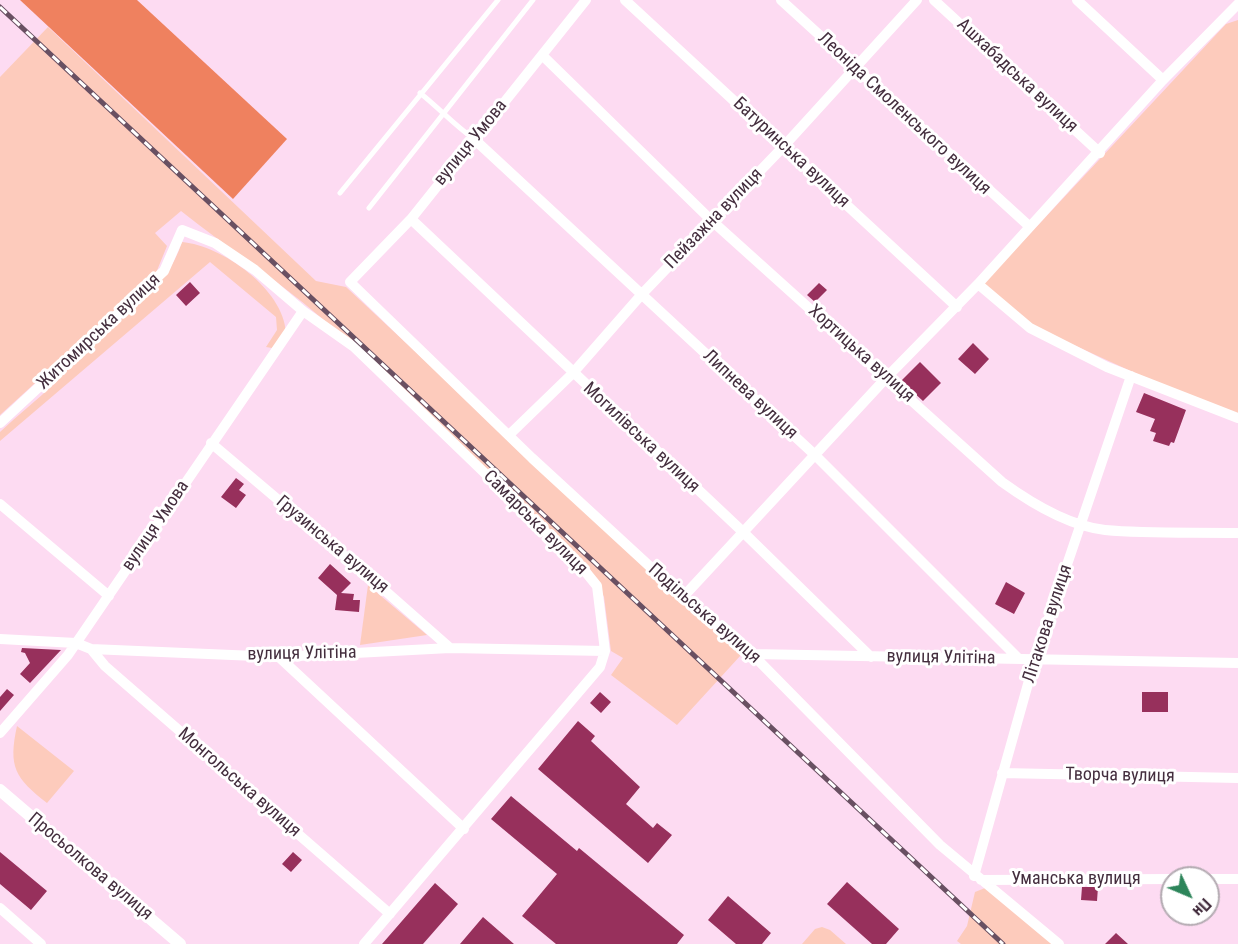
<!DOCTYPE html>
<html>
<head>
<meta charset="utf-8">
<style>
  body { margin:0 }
  #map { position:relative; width:1238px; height:944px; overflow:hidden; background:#fddbf2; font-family:"Roboto Condensed",sans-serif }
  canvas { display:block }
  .north { position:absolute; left:1160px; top:866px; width:60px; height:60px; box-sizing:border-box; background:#fff; border:2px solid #b4abb2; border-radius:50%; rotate:134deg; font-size:16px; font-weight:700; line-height:24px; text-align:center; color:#442e3e }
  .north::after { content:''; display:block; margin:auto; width:21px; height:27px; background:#2d855a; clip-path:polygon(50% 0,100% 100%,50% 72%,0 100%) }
</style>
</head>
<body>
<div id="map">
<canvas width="1238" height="944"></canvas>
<div class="north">Пн</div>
</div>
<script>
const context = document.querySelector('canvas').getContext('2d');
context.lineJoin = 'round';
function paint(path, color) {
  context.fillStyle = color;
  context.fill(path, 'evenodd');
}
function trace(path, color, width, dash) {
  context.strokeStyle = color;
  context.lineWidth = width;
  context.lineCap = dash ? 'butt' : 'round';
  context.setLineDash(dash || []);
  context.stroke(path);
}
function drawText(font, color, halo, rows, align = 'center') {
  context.font = font + ' "Roboto Condensed",sans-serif';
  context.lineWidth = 6;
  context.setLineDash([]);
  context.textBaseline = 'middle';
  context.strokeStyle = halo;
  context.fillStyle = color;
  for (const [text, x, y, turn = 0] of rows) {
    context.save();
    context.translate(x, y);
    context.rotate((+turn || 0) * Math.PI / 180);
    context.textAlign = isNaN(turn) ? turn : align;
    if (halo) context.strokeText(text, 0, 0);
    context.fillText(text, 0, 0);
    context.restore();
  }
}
paint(new Path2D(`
  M1238 20V420L1032 326 983 284 1226 24Z
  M48 27 316 281 346 287 741 655 677 725 611 675 623 658 611 651 604 597 590 569C501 484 412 397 319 316 275 278 226 247 181 211L155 233 167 246 156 273 0 415V77Z
  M182 242C223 246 283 289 286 332L272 348 266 347 277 330 276 317 210 262 0 441V432C18 415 37 400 55 383 66 372 75 360 86 349 122 315 166 292 182 242Z
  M368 585 427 635 360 645Z
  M17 726 74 771 47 803C15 778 8 767 17 726Z
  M985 888 1054 944H961L957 941 967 926 975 892Z
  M822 927 830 930 846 944H802L815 929Z`), '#fdcbbc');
paint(new Path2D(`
  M20 0H137L287 139 233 199Z`), '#ef815f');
paint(new Path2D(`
  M190 282 200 293 186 306 176 295Z
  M819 283 827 290 815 302 807 295Z
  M973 343 989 359 975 374 958 359Z
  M920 362 941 383 923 401 901 381Z
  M1144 393 1186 410 1174 443 1171 442 1169 446 1153 441 1156 433 1150 431 1155 419 1136 412Z
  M236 478 244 484 239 490 246 495 236 508 221 497Z
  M330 564 351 583 341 593 354 594 353 600H360L359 612 335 610 337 595 318 578Z
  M1006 582 1025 593 1014 614 995 604Z
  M22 648 61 650 30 683 20 674 30 663 25 653 21 652Z
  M7 689 14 695 0 711V697Z
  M600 692 611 702 601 713 590 703Z
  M1142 692H1168V712H1142Z
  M578 721 595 736 591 741 640 787 626 804 653 828 657 823 672 835 648 863 538 769Z
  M511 796 577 851 579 848 684 935 677 944H556L522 916 557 874 491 819Z
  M0 852 47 891 31 910 0 884Z
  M293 852 302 860 291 872 282 864Z
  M847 882 899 929 886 944H872L827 904Z
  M435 883 458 904 423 944H382Z
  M1082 887H1098L1097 901 1081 900Z
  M728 896 771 933 762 944H736L708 920Z
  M483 917 514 944H460Z
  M1116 933 1128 944H1105Z`), '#97305c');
trace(new Path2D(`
  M420 93C439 108 454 125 474 139
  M340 193 498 0
  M369 208 533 0`), '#fff', 5);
trace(new Path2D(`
  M586 0 411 219 350 282 532 458 683 597 752 654 940 845 1059 944
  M625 0 957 307
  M781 0 1029 226
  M934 0 1100 153
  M1077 0 1163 80
  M542 55 711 220 1002 482C1031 503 1069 526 1105 530 1149 534 1194 532 1238 533
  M474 139 815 455 1019 659
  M411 219 743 532 871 657
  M978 284 1030 328 1107 367 1238 418
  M0 423 164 271 182 230 215 243 255 270 303 311 354 347 580 565 597 586 605 651 600 667 364 944
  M509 435 572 374 642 294 784 146 917 0
  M211 443 373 580 450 648
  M0 504 109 596
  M683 597 887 377 978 284 1163 80 1238 4
  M0 639 76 643 91 649 279 657 450 648 605 651
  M91 649 105 666 390 914
  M752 654 1238 663
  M279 657 464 829
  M0 733 68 655 303 311
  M1002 773 1238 778
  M974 876 1035 659 1131 376
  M1208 879H1238
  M981 880 1172 879
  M0 908 41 944`), '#fff', 10);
trace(new Path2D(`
  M0 790 180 944`), '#fff', 12);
const rail = new Path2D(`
  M0 7 1003 944`);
trace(rail, '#695062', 5);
trace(rail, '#fff', 3, [9]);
drawText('18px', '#442e3e', '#fff', [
  ["Ашхабадська вулиця",1017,76,43],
  ["Леоніда Смоленського вулиця",904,114,43],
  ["вулиця Умова",471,143,-51],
  ["Батуринська вулиця",791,153,43],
  ["Пейзажна вулиця",714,219,-46],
  ["Житомирська вулиця",99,332,-43],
  ["Хортицька вулиця",861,354,42],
  ["Липнева вулиця",750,395,43],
  ["Могилівська вулиця",641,438,43],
  ["Самарська вулиця",535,523,45],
  ["вулиця Умова",156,526,-56],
  ["Грузинська вулиця",332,545,40],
  ["Подільська вулиця",704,614,41],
  ["Літакова вулиця",1048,624,-72],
  ["вулиця Улітіна",302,654,-1],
  ["вулиця Улітіна",941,658,1],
  ["Творча вулиця",1120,776,1],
  ["Монгольська вулиця",239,783,41],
  ["Просьолкова вулиця",90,867,40],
  ["Уманська вулиця",1076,879]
]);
</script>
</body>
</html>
